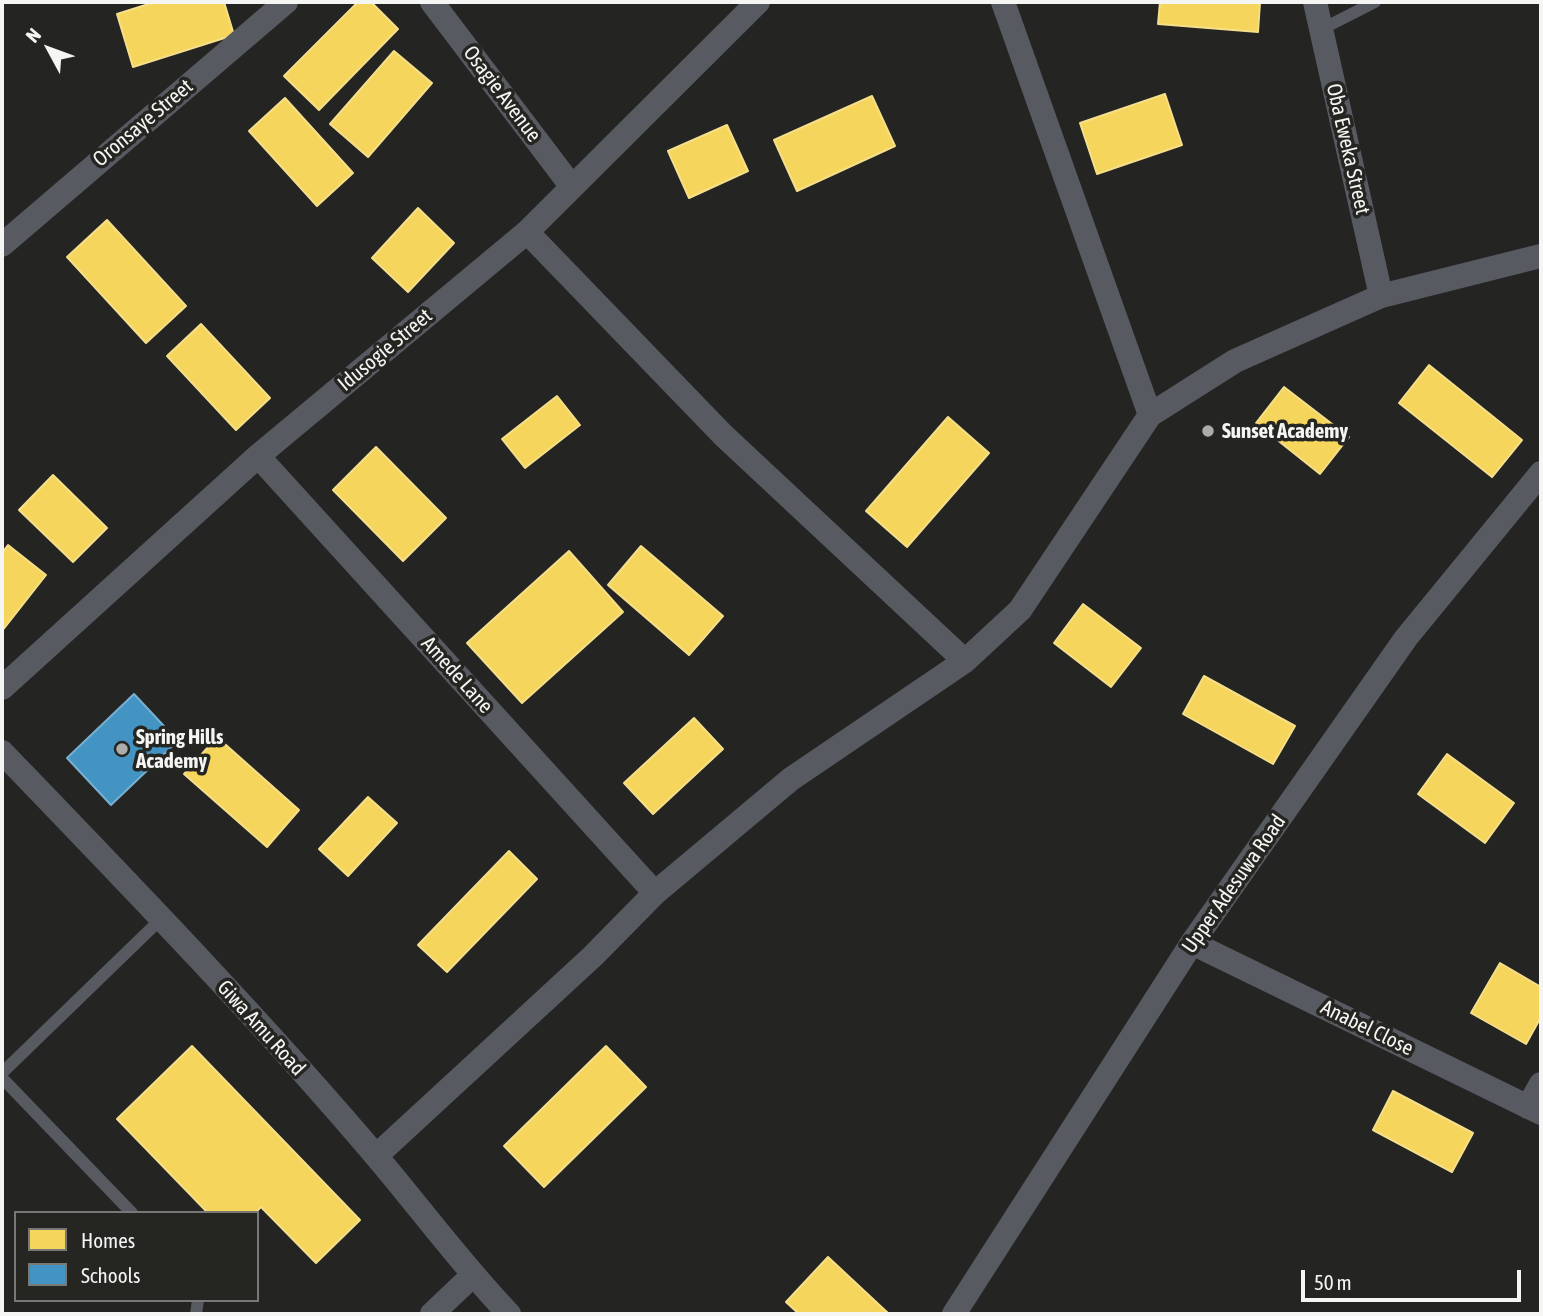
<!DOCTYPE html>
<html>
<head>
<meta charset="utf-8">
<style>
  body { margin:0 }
  #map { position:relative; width:1543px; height:1316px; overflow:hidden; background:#242423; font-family:"Asap Condensed",sans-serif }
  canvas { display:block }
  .frame { position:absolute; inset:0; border:4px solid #f5f5f3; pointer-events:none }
  .legend { position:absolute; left:14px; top:1211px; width:245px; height:91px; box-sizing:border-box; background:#252522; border:2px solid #787876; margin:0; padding:9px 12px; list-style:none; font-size:21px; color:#f5f5f3 }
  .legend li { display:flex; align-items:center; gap:14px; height:35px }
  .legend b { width:35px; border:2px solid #787876 }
  .north { position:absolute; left:14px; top:14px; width:70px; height:70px; -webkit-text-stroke:5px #252522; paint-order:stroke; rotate:311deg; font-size:19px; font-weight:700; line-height:28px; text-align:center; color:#f5f5f3 }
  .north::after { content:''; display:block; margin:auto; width:24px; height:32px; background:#f5f5f3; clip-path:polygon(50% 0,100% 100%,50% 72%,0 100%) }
  .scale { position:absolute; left:1301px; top:1270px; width:220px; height:32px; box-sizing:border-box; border:4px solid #f5f5f3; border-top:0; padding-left:9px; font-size:21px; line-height:24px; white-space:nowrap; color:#f5f5f3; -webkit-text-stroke:5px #252522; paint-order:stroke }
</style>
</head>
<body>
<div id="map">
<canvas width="1543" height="1316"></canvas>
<div class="frame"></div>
<ul class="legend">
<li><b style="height:19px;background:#f6d55c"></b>Homes</li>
<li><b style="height:19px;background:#4393c3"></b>Schools</li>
</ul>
<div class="north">N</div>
<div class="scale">50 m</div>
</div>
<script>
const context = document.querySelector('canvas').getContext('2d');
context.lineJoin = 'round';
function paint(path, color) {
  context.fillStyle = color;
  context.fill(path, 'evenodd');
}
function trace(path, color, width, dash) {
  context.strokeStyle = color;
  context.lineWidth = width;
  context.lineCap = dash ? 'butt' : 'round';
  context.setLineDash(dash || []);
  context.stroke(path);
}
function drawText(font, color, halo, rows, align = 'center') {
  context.font = font + ' "Asap Condensed",sans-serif';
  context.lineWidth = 7;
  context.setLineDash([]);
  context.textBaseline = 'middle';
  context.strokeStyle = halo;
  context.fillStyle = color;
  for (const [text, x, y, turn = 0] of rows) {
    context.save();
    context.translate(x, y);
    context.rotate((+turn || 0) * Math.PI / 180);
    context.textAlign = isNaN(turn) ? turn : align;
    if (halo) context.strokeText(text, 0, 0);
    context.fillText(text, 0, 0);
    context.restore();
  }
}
const homes = new Path2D(`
  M155 2H224L234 35 133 67 117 14Z
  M358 2H371L398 29 319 110 284 76Z
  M1160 2H1260L1258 32 1158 24Z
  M394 51 432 83 368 157 330 124Z
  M1165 94 1182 145 1097 174 1080 123Z
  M872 96 895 146 797 191 774 140Z
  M285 98 353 173 317 206 249 131Z
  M727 125 748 171 689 198 668 151Z
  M418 208 454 243 408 292 372 258Z
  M107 220 186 306 146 343 67 257Z
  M201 324 270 398 236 430 167 356Z
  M1429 365 1522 440 1492 477 1399 403Z
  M1284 387 1349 437 1320 474 1256 423Z
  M557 396 580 425 525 468 502 439Z
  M948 417 989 453 907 547 866 511Z
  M376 447 446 518 403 561 333 490Z
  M53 475 107 528 73 562 19 510Z
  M8 545 46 575 2 631V553Z
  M641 546 723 616 689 655 608 585Z
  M569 551 623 612 522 703 467 643Z
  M1083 604 1141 648 1111 687 1054 643Z
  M1204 676 1295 726 1273 764 1183 714Z
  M694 718 723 749 653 814 624 783Z
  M217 737 299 810 267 847 184 774Z
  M1447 754 1514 803 1485 843 1418 794Z
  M368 797 397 823 348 876 319 849Z
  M509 851 537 879 447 972 418 945Z
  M1500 963 1541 987V1017L1526 1044 1471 1013Z
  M192 1046 360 1220 316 1263 261 1207 255 1213H208L117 1119Z
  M606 1046 646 1087 544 1187 504 1146Z
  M1393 1091 1473 1133 1452 1172 1373 1130Z
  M828 1257 889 1314H799L786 1302Z`);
paint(homes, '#f6d55c');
trace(homes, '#f6df89', 2);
const schools = new Path2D(`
  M134 694 178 741 111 805 67 758Z`);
paint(schools, '#4393c3');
trace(schools, '#78b0d1', 2);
trace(new Path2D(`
  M1322 29 1375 2
  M2 1073 162 918
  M2 1078 132 1213
  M196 1314 198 1300`), '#575a60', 12);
trace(new Path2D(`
  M432 2 572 187
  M1003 2 1150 415
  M1315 2 1381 296
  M527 232 723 435 965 661
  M2 245 286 2
  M258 456 655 893
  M2 688 258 456 527 232 758 2
  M2 752C129 884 257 1016 376 1156 421 1209 461 1264 509 1314
  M1192 943 1541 1113
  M1528 1107 1541 1084
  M376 1156 593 956 655 893 791 779 965 661 1020 610 1150 415 1235 361 1381 296 1541 256
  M432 1314 472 1276
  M954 1314 1192 943 1406 638 1541 473`), '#575a60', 24);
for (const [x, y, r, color] of [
  [1208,431,7,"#acacaa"],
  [122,749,7,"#acacaa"]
]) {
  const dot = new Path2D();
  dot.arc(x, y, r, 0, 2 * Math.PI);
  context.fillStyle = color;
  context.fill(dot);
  trace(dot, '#252522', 2.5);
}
drawText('21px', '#f5f5f3', '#252522', [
  ["Osagie Avenue",502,94,53],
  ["Oronsaye Street",143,123,-40],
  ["Oba Eweka Street",1348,149,77],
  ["Idusogie Street",385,350,-40],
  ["Amede Lane",457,675,48],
  ["Upper Adesuwa Road",1234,884,-55],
  ["Giwa Amu Road",261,1028,48],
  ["Anabel Close",1367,1028,26]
]);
drawText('bold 21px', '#f5f5f3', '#252522', [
  ["Sunset Academy",1222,431],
  ["Spring Hills",136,737],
  ["Academy",136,761]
], 'left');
</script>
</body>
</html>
